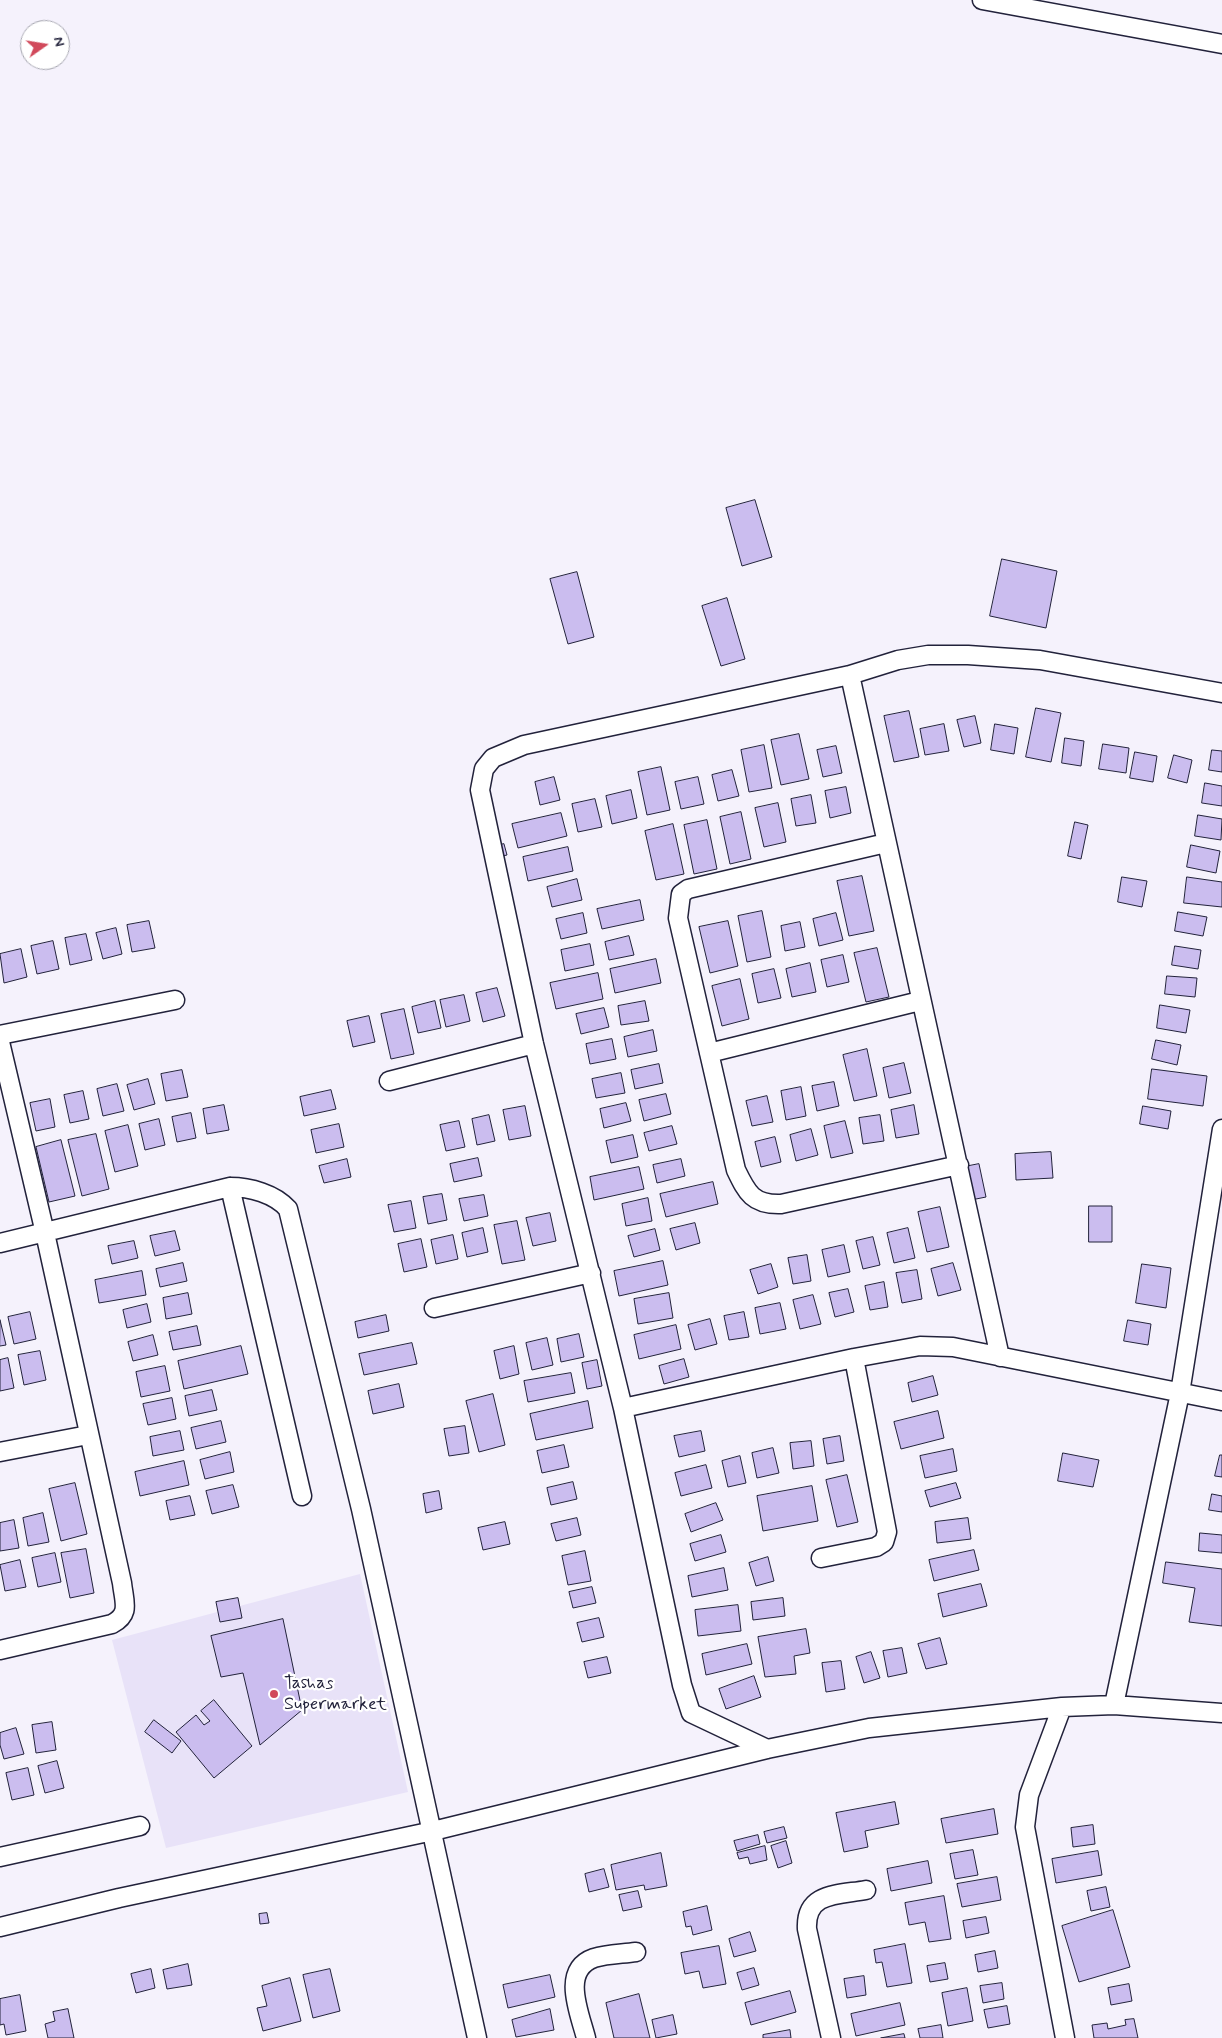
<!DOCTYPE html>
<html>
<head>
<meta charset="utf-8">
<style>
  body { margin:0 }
  #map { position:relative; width:1222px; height:2038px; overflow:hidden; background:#f5f2fc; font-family:Mynerve,sans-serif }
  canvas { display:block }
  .north { position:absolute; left:20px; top:20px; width:50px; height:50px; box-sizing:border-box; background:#fff; border:1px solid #a7a7b1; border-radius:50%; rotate:77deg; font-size:14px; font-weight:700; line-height:20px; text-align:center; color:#22223b }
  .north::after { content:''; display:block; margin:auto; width:18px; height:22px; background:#d1495b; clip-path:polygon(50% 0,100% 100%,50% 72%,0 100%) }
</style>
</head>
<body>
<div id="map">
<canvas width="1222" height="2038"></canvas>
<div class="north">N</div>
</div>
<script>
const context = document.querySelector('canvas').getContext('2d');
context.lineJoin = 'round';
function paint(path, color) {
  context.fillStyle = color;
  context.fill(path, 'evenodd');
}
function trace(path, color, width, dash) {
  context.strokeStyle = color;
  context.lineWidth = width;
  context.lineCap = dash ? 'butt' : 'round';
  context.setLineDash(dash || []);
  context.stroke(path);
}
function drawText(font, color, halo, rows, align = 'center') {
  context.font = font + ' Mynerve,sans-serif';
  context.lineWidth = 4.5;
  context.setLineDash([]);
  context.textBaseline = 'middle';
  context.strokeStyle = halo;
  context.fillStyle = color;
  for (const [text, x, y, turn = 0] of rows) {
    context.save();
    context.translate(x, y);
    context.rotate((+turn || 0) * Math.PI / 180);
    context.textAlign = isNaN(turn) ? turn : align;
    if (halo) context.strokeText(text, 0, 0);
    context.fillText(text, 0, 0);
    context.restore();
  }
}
paint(new Path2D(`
  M360 1574 408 1792 166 1848 112 1640Z`), '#e8e2f8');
const building = new Path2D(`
  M755 500 772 557 742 566 726 508Z
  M1002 559 1057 571 1046 628 990 616Z
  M577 572 594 637 568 644 550 579Z
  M727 598 745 659 721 666 702 606Z
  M1036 708 1061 713 1051 762 1026 757Z
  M909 711 919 757 894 762 884 716Z
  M975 716 981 743 964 747 957 720Z
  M944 724 949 751 925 755 920 729Z
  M995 724 1018 728 1014 754 991 750Z
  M799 734 809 779 781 785 771 740Z
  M1065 738 1084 741 1081 766 1062 763Z
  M1103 744 1129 748 1126 773 1099 769Z
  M764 745 772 788 749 792 741 750Z
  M836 746 842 773 823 777 817 750Z
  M1212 750 1222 751V772L1209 770Z
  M1135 752 1157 756 1153 782 1130 778Z
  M1174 755 1192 760 1187 783 1168 778Z
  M661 767 670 810 647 815 638 772Z
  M732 770 739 796 718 801 712 775Z
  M554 777 560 800 540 805 535 782Z
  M698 777 704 804 681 809 675 782Z
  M1205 783 1222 786V806L1202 803Z
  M846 787 851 813 830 818 825 791Z
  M631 790 637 818 612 824 606 796Z
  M811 795 816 823 796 826 791 799Z
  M595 799 602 827 578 832 572 804Z
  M778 803 786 842 764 847 755 808Z
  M741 812 751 859 730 864 720 817Z
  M561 813 567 836 518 848 512 824Z
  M1198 815 1222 819 1221 840 1195 836Z
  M707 820 717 869 694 874 684 825Z
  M1075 822 1088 825 1081 859 1068 856Z
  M673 824 684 874 656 880 645 831Z
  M504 844 507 855 498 857 496 846Z
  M1191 845 1220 851 1216 873 1187 867Z
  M568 847 573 871 528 881 523 857Z
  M862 876 874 931 849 936 837 881Z
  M1122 877 1147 881 1142 907 1118 902Z
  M1187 877 1222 882V907L1184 903Z
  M577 879 582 900 552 907 547 887Z
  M640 900 644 920 602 929 597 909Z
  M762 911 771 957 747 962 738 916Z
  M1178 912 1207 917 1203 936 1175 931Z
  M583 913 587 933 561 939 556 919Z
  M836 913 843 940 819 946 813 919Z
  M149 921 155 948 132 952 127 925Z
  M728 921 738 966 710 973 699 927Z
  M800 922 805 947 785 951 781 926Z
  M116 928 122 954 103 959 96 933Z
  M86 934 92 960 70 965 65 938Z
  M629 936 634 955 609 960 605 942Z
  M53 941 59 969 37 974 31 946Z
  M590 944 594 965 565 971 561 950Z
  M1175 946 1201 950 1198 969 1172 965Z
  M877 948 889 997 866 1002 854 953Z
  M21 949 27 977 4 983 0 954Z
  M843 955 849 982 827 987 821 960Z
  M656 959 661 983 615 993 610 969Z
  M810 963 816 992 792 997 786 969Z
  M774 969 781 998 758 1003 752 974Z
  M598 973 603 999 556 1009 550 983Z
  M1167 976 1197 978 1195 997 1165 994Z
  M740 979 749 1019 722 1026 712 986Z
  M497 988 505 1016 483 1022 476 993Z
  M464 995 470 1021 446 1027 440 1000Z
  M435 1001 441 1028 418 1033 412 1007Z
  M645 1001 649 1021 621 1025 618 1006Z
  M1160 1005 1190 1010 1186 1033 1157 1028Z
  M604 1008 609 1027 581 1034 576 1014Z
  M404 1009 414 1054 391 1059 381 1014Z
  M369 1016 375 1042 353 1047 347 1021Z
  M653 1030 657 1051 628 1057 624 1037Z
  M612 1039 616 1059 590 1064 586 1044Z
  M1156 1040 1181 1045 1177 1065 1152 1059Z
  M867 1049 877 1096 854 1101 843 1055Z
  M904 1063 911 1093 889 1098 883 1068Z
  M659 1064 663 1083 635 1089 631 1070Z
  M1152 1069 1207 1076 1203 1106 1148 1099Z
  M182 1070 188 1097 166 1101 161 1074Z
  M621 1073 625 1093 596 1098 592 1079Z
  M148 1079 155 1104 134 1110 127 1085Z
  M834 1082 839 1106 817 1111 812 1086Z
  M117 1084 124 1111 103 1116 97 1089Z
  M801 1087 806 1116 786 1120 781 1091Z
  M331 1090 336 1109 304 1116 300 1097Z
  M83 1091 89 1119 70 1123 64 1095Z
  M666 1094 671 1114 644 1121 639 1100Z
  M767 1096 773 1122 752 1126 746 1101Z
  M50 1099 55 1127 36 1131 30 1103Z
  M626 1103 631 1121 604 1128 600 1109Z
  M224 1105 229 1130 207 1134 203 1109Z
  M914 1105 919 1134 896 1138 891 1110Z
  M525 1106 531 1136 509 1140 503 1110Z
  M1143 1106 1171 1111 1168 1129 1140 1124Z
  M191 1113 196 1138 177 1142 172 1117Z
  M489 1115 495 1141 477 1145 472 1119Z
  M880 1115 884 1141 863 1144 859 1118Z
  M159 1119 165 1145 145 1150 139 1124Z
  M459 1121 465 1147 446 1151 440 1125Z
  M845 1121 853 1153 831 1158 824 1126Z
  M339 1124 344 1147 316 1153 311 1130Z
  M128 1125 138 1166 115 1172 105 1131Z
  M672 1126 677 1144 649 1151 644 1133Z
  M811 1129 818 1155 796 1161 790 1135Z
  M96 1134 109 1189 82 1196 68 1140Z
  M633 1135 638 1157 611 1163 606 1141Z
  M775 1137 781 1162 761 1167 755 1142Z
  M61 1140 75 1196 49 1202 36 1147Z
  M1051 1152 1053 1178 1016 1180 1015 1154Z
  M478 1158 482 1176 454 1182 450 1164Z
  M347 1159 351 1177 324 1183 319 1166Z
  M681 1159 685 1176 657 1183 653 1165Z
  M979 1164 986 1197 971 1200 964 1167Z
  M639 1167 644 1189 594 1200 590 1177Z
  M713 1182 718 1204 666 1217 660 1194Z
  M442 1194 447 1220 428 1224 423 1197Z
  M484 1195 488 1216 464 1221 459 1199Z
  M648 1198 652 1221 626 1226 622 1204Z
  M411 1201 416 1228 394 1232 388 1205Z
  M1089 1206H1112V1242H1089Z
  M940 1207 949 1247 927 1252 918 1212Z
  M550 1213 556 1241 533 1246 526 1218Z
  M517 1221 525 1260 502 1264 494 1225Z
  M695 1223 700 1243 676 1250 670 1229Z
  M483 1228 488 1252 467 1257 462 1233Z
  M908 1228 915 1258 894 1263 887 1233Z
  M655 1229 660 1250 634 1257 628 1236Z
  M175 1231 180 1250 155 1256 150 1236Z
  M453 1235 458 1259 436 1264 431 1240Z
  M873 1237 880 1265 863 1269 856 1241Z
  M421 1239 427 1267 404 1272 398 1244Z
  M134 1241 138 1258 112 1264 108 1246Z
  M844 1245 850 1272 828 1277 822 1250Z
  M807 1255 811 1281 793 1284 788 1258Z
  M663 1261 668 1285 619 1296 614 1271Z
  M183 1263 187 1281 160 1287 156 1269Z
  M953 1263 961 1290 938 1296 931 1269Z
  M771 1264 778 1287 758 1294 750 1270Z
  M1142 1264 1171 1268 1166 1308 1136 1303Z
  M917 1270 922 1299 902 1303 896 1273Z
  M142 1271 146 1295 99 1303 95 1280Z
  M884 1282 888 1307 870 1310 865 1286Z
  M848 1289 854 1312 835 1317 829 1293Z
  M188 1293 192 1314 166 1319 163 1298Z
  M669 1293 673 1318 638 1324 634 1299Z
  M813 1295 821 1324 800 1329 793 1300Z
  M780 1303 786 1329 760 1334 755 1308Z
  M147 1304 151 1322 127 1328 123 1310Z
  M30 1312 36 1339 14 1344 8 1317Z
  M744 1312 749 1337 729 1340 724 1316Z
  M386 1315 389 1331 358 1338 355 1322Z
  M710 1319 717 1344 695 1350 688 1325Z
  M0 1320 6 1345 0 1346Z
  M1128 1320 1151 1324 1148 1345 1124 1341Z
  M676 1325 681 1349 639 1359 634 1335Z
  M197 1326 201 1345 173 1350 169 1332Z
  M579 1334 584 1357 561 1362 557 1339Z
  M153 1335 158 1355 133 1361 128 1342Z
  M547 1338 553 1365 532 1370 526 1343Z
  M412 1343 417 1364 364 1375 359 1354Z
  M241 1346 248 1374 184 1389 178 1361Z
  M514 1346 519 1374 500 1379 494 1351Z
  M40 1351 46 1380 24 1385 18 1355Z
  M8 1358 14 1388 0 1391V1360Z
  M684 1359 689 1377 664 1384 659 1366Z
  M597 1360 602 1386 587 1389 582 1363Z
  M165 1366 170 1391 141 1397 136 1372Z
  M571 1373 575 1393 528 1402 524 1381Z
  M933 1376 938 1395 912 1402 908 1383Z
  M399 1384 404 1407 373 1414 368 1391Z
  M212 1390 217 1410 189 1416 185 1396Z
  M493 1394 505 1445 479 1452 466 1401Z
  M172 1398 176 1419 148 1425 143 1404Z
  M588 1401 593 1428 536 1440 530 1414Z
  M938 1411 944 1438 901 1449 894 1422Z
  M221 1421 226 1442 196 1449 191 1428Z
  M465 1426 469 1453 449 1456 444 1429Z
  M180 1431 184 1450 153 1456 150 1437Z
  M701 1431 705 1451 679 1457 674 1436Z
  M840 1436 844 1461 827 1464 823 1439Z
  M811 1441 814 1466 793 1469 790 1443Z
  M564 1445 569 1467 542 1473 537 1451Z
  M773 1448 779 1473 757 1478 752 1453Z
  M953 1449 957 1471 925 1478 920 1456Z
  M230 1452 234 1472 205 1479 200 1460Z
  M1063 1453 1099 1460 1093 1487 1058 1481Z
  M1220 1455H1222V1477L1215 1476Z
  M740 1456 746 1483 728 1487 722 1461Z
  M184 1461 189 1485 140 1496 135 1472Z
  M706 1465 712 1488 681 1496 675 1473Z
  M847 1475 858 1522 837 1527 826 1480Z
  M573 1482 577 1499 551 1505 547 1488Z
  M75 1483 87 1534 61 1541 49 1489Z
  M956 1483 961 1498 930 1507 925 1491Z
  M233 1485 239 1507 212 1514 206 1491Z
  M812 1486 818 1521 763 1531 757 1496Z
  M439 1491 442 1509 426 1513 423 1494Z
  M1212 1494 1222 1496V1512L1209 1510Z
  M190 1496 195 1515 170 1520 166 1501Z
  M716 1503 723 1520 691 1532 685 1514Z
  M43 1513 49 1542 28 1546 23 1518Z
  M577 1518 581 1535 556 1541 551 1524Z
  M968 1518 971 1539 937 1543 935 1522Z
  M14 1520 19 1548 0 1551V1523Z
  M505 1522 510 1544 483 1550 478 1528Z
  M1200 1533 1222 1535V1553L1199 1551Z
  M721 1535 726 1552 695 1561 690 1544Z
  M86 1549 94 1593 70 1598 61 1553Z
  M974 1550 979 1570 934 1581 929 1560Z
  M585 1551 591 1581 568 1585 562 1556Z
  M55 1553 61 1582 38 1587 32 1558Z
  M768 1557 774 1581 756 1586 749 1563Z
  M20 1560 26 1587 5 1591 0 1565Z
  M1166 1562 1222 1569V1626L1189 1622 1195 1588 1163 1583Z
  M724 1568 728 1590 692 1597 688 1576Z
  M981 1584 987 1606 943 1617 938 1594Z
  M592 1587 596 1603 573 1608 569 1592Z
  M238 1598 242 1618 220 1622 216 1602Z
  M783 1598 785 1616 753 1620 751 1602Z
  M738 1605 741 1631 698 1636 695 1610Z
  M599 1618 604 1637 582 1642 577 1623Z
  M283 1619 302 1710 260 1745 243 1673 221 1677 211 1636Z
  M806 1629 810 1653 794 1656 796 1674 765 1677 758 1637Z
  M940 1638 947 1664 926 1669 918 1644Z
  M747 1644 752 1664 706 1675 702 1654Z
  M902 1648 907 1673 888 1677 883 1651Z
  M871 1652 880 1678 864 1683 856 1657Z
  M607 1657 611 1673 588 1678 584 1662Z
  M841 1661 845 1689 826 1692 822 1663Z
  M754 1676 761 1697 726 1709 719 1689Z
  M214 1700 252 1746 214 1778 176 1732 196 1715 204 1725 210 1721 201 1711Z
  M154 1720 181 1741 172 1753 145 1732Z
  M52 1722 56 1750 36 1753 32 1725Z
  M16 1728 24 1754 4 1759 0 1745V1733Z
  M57 1761 64 1788 45 1793 38 1766Z
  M28 1768 34 1795 12 1800 6 1773Z
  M895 1802 899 1824 865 1831 868 1847 844 1852 836 1813Z
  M994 1809 998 1834 946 1843 941 1819Z
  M1093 1825 1095 1844 1073 1847 1071 1828Z
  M784 1827 787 1838 767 1843 764 1832Z
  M758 1835 760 1844 737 1851 734 1841Z
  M786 1841 792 1863 778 1868 771 1846Z
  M765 1846 767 1860 750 1864 748 1857 739 1859 737 1853Z
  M973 1850 978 1875 955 1879 950 1854Z
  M1098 1851 1102 1875 1056 1883 1052 1859Z
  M661 1853 667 1886 645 1890 644 1885 616 1890 611 1865Z
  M928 1861 932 1883 891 1891 887 1869Z
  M604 1869 609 1887 589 1892 585 1874Z
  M997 1877 1001 1900 962 1907 957 1884Z
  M1106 1887 1110 1907 1091 1911 1087 1891Z
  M638 1891 642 1907 623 1911 619 1895Z
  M944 1896 951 1939 929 1942 925 1922 909 1925 905 1903Z
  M707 1906 712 1930 693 1935 691 1926 686 1927 683 1912Z
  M1113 1910 1130 1967 1079 1982 1062 1926Z
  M267 1913 269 1923 260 1924 259 1914Z
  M986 1917 989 1933 966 1938 963 1921Z
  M750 1932 756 1951 734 1957 729 1939Z
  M905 1944 912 1983 887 1987 882 1962 876 1963 874 1950Z
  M719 1946 726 1984 703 1988 699 1971 685 1974 681 1953Z
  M995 1951 998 1968 978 1972 975 1955Z
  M945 1963 948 1979 930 1982 927 1966Z
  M188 1964 192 1985 167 1989 163 1970Z
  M754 1968 759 1985 742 1990 737 1973Z
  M151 1969 155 1988 136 1993 131 1974Z
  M330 1969 340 2011 313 2018 303 1975Z
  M550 1975 555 1997 508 2008 503 1985Z
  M864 1976 866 1995 847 1998 844 1979Z
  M290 1978 301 2021 263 2031 257 2008 267 2006 262 1986Z
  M1002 1983 1004 1999 983 2003 980 1986Z
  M1129 1984 1132 2001 1111 2005 1108 1988Z
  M967 1988 973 2021 948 2026 942 1993Z
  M790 1991 796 2012 751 2025 745 2003Z
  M639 1994 650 2038H614L606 2003Z
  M20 1995 26 2031 6 2035 4 2024 0 2025V1999Z
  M900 2003 905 2025 856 2036 851 2014Z
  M1007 2006 1010 2024 988 2028 984 2010Z
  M68 2009 74 2038H48L45 2024 55 2021 53 2012Z
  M550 2009 554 2030 516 2037 512 2020Z
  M673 2015 677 2034 656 2038 652 2020Z
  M1134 2019 1138 2038H1094L1092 2025 1107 2023 1108 2029 1126 2025 1125 2020Z
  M941 2025 943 2038H920L918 2029Z
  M790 2030 791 2038H763V2035Z
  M904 2034 905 2038H881Z`);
paint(building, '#cbbdef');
trace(building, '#22223b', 1);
const minor = new Path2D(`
  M982 0 1222 44
  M850 675 1000 1357
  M886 843 688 889 681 894 678 918 736 1170C747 1193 753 1205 781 1204L959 1165
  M0 1035 175 1000
  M0 1042 45 1233 122 1583C124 1602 131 1614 112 1624L0 1650
  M709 1053 920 1001
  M389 1081 534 1044
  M230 1187 302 1496
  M0 1243 230 1187C250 1187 275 1194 288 1209L361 1509 477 2038
  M434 1308 591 1273
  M623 1408 854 1358 920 1346 953 1347 1222 1401
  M0 1452 88 1435
  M821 1558 876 1547 884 1542 887 1532 854 1358
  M1114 1705 1180 1393 1222 1129
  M1062 1707 1029 1795 1025 1827 1065 2038
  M767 1749 691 1713 682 1685 623 1408 534 1044 480 790 484 769 493 758 524 745 850 675 898 660 928 655H968L1040 660 1222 693
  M0 1857 140 1826
  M0 1927 119 1898 433 1831 767 1749 869 1728 1062 1707 1114 1705 1222 1713
  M586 2038C580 2014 560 1970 594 1958 607 1954 622 1954 636 1952
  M831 2038 807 1929C805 1892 838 1895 866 1890`);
trace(minor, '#22223b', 21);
trace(minor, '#fff', 18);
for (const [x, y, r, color] of [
  [274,1694,5,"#d1495b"]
]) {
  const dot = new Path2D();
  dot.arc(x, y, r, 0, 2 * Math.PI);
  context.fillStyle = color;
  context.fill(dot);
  trace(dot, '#fff', 2);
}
drawText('18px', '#22223b', '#fff', [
  ["Tashas",284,1684],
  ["Supermarket",284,1705]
], 'left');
</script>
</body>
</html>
